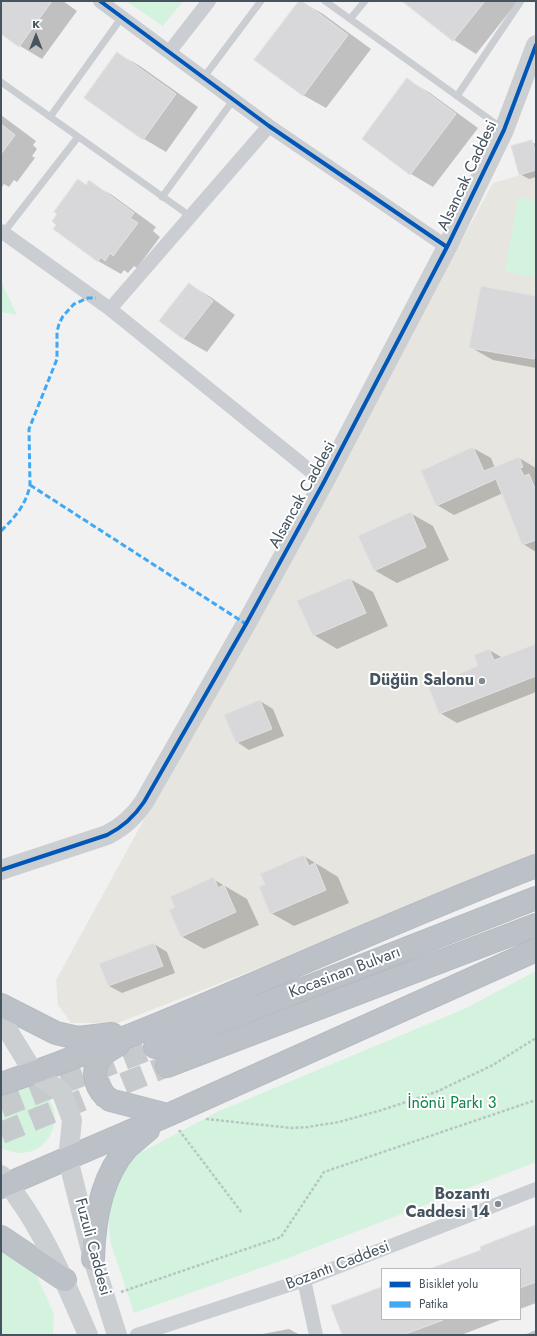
<!DOCTYPE html>
<html>
<head>
<meta charset="utf-8">
<style>
  body { margin:0 }
  #map { position:relative; width:537px; height:1336px; overflow:hidden; background:#f2f1f1; font-family:Jost,sans-serif }
  canvas { display:block }
  .frame { position:absolute; inset:0; border:2px solid #465460; pointer-events:none }
  .legend { position:absolute; left:381px; top:1268px; width:140px; height:52px; box-sizing:border-box; background:#fff; border:1px solid #b5bbbf; margin:0; padding:5px 7px; list-style:none; font-size:12px; color:#465460 }
  .legend li { display:flex; align-items:center; gap:8px; height:20px }
  .legend b { width:20px; border:1px solid #b5bbbf }
  .north { position:absolute; left:16px; top:16px; width:40px; height:40px; -webkit-text-stroke:3px #fff; paint-order:stroke; rotate:0deg; font-size:11px; font-weight:700; line-height:16px; text-align:center; color:#465460 }
  .north::after { content:''; display:block; margin:auto; width:14px; height:18px; background:#465460; clip-path:polygon(50% 0,100% 100%,50% 72%,0 100%) }
</style>
</head>
<body>
<div id="map">
<canvas width="537" height="1336"></canvas>
<div class="frame"></div>
<ul class="legend">
<li><b style="height:5px;background:#0057b8"></b>Bisiklet yolu</li>
<li><b style="height:5px;background:#3fa9f5"></b>Patika</li>
</ul>
<div class="north">K</div>
</div>
<script>
const context = document.querySelector('canvas').getContext('2d');
context.lineJoin = 'round';
function paint(path, color) {
  context.fillStyle = color;
  context.fill(path, 'evenodd');
}
function trace(path, color, width, dash) {
  context.strokeStyle = color;
  context.lineWidth = width;
  context.lineCap = dash ? 'butt' : 'round';
  context.setLineDash(dash || []);
  context.stroke(path);
}
function drawText(font, color, halo, rows, align = 'center') {
  context.font = font + ' Jost,sans-serif';
  context.lineWidth = 4;
  context.setLineDash([]);
  context.textBaseline = 'middle';
  context.strokeStyle = halo;
  context.fillStyle = color;
  for (const [text, x, y, turn = 0] of rows) {
    context.save();
    context.translate(x, y);
    context.rotate((+turn || 0) * Math.PI / 180);
    context.textAlign = isNaN(turn) ? turn : align;
    if (halo) context.strokeText(text, 0, 0);
    context.fillText(text, 0, 0);
    context.restore();
  }
}
paint(new Path2D(`
  M536 170V860L118 1023H71L58 1005 56 980 493 183Z`), '#e7e5df');
paint(new Path2D(`
  M126 1H183L163 26Z
  M518 197 536 201V277L505 272Z
  M1 281 17 315 1 312Z
  M536 971V1162L283 1260 134 1313C129 1298 124 1282 119 1267 116 1259 113 1251 111 1244 104 1213 116 1174 138 1154L219 1111 464 1009Z
  M24 1084C80 1097 52 1173 1 1148V1089Z
  M1 1251 36 1274 54 1314 53 1335H1Z`), '#d4f3df');
paint(new Path2D(`
  M1 1H63L77 11 42 59 20 46 1 32Z
  M300 1 323 14 371 49 326 108 303 95Z
  M409 1H518L476 54 454 40 407 4Z
  M117 53 140 66 198 107 166 152 144 139Z
  M408 80 430 93 478 128 433 187 411 174 363 139Z
  M1 115 36 141 33 145 37 149 32 156 35 158 17 182 14 180 9 187 4 184 1 188Z
  M532 142 536 144V177L529 179 520 174Z
  M79 181 87 185 89 182 112 195 156 227 153 231 160 237 137 268 134 266 128 273 124 270 121 274 98 261Z
  M189 284 212 298 235 315 207 352 184 339 161 321Z
  M536 297V368L493 360 470 347Z
  M473 448 491 458 495 468 519 458 536 468V552L523 544 503 493 454 515 437 505Z
  M410 513 433 526 449 560 397 583 374 570Z
  M350 579 373 592 388 626 337 649 314 635Z
  M536 645V692L457 723 440 713 480 667 489 650 503 658Z
  M260 701 273 709 284 736 249 750 237 742Z
  M304 856 338 877 349 903 294 926 271 913Z
  M213 879 247 899 259 925 204 949 181 936Z
  M154 944 167 952 175 973 122 993 109 986 101 964Z
  M536 1226V1303L520 1309V1269H432L482 1250Z
  M382 1288V1319H503L461 1335H343Z
  M289 1329 300 1335H257Z
  M536 1330V1335H524Z`), '#0003');
const building = new Path2D(`
  M1 1H52L19 47 1 34Z
  M299 1H302L348 35 303 96 254 60Z
  M402 1H485L453 41Z
  M117 52 176 94 143 140 84 98Z
  M407 78 456 114 410 175 362 139Z
  M1 124 15 135 1 154Z
  M532 140 536 154V170L519 175 511 146Z
  M78 179 86 185 89 180 134 213 130 218 138 223 113 256 110 253 105 261 101 257 98 262 53 229 56 225 52 221 57 214 54 212Z
  M189 283 213 301 183 339 159 321Z
  M481 286 536 296V347L534 359 469 348Z
  M473 447 484 471 519 457 523 467 520 468 524 476 529 474 536 491V540L522 545 496 479 436 506 421 471Z
  M411 512 426 547 374 571 358 536Z
  M350 578 366 613 313 636 297 601Z
  M536 644V676L439 714 428 686 478 666 474 655 489 649 494 660Z
  M260 700 272 729 236 743 224 715Z
  M304 855 309 866 315 863 326 890 270 914 259 887 265 884 260 874Z
  M214 877 218 888 224 885 236 912 181 937 169 910 175 907 170 897Z
  M154 943 163 966 108 986 99 964Z
  M536 1225V1282L520 1288V1269H433L432 1268 481 1250 480 1247Z
  M382 1287V1319H442L443 1320 403 1335H342L331 1306Z`);
paint(building, '#d8d8da');
trace(building, '#e3e3e4', 1);
trace(new Path2D(`
  M1 1107 155 1047
  M1 1133 167 1066`), '#c7cacd', 22, [22, 11]);
const highway = new Path2D(`
  M1 1005 56 1033 78 1038 112 1034
  M118 1045C113 1048 107 1051 102 1056 89 1071 96 1090 110 1100L168 1115
  M155 1047 536 898
  M167 1066 536 925
  M1 1084C183 1021 356 935 536 866
  M1 1187 168 1115 536 950
  M1 1237 65 1280
  M93 1259C94 1222 101 1177 127 1148 134 1142 141 1136 148 1130`);
trace(highway, '#b5bbc2', 24);
trace(new Path2D(`
  M206 1119 292 1128 308 1127 339 1122 382 1110 436 1092 493 1065 536 1038
  M179 1130 242 1213
  M121 1292 281 1237 324 1172 536 1100`), '#b8c6c1', 2.5, [3, 2]);
trace(new Path2D(`
  M325 1 503 129
  M350 19 365 1
  M204 77 261 1
  M1 82 190 216
  M457 96 521 1
  M50 117 122 17
  M162 197 234 99
  M4 232 78 137`), '#cacdd1', 7);
trace(new Path2D(`
  M100 1 269 126 447 247
  M170 51 209 1
  M1 231 110 309 324 482
  M110 309 269 126
  M304 1280 316 1335
  M137 1335 304 1280 536 1189`), '#cacdd1', 14);
trace(new Path2D(`
  M1 870 107 835C123 827 134 817 144 802L246 624 324 482 447 247 504 130 536 45
  M1 1008 10 1034 34 1073 61 1091 72 1120 68 1159 93 1259 117 1335
  M1 1175C10 1185 17 1197 25 1208 51 1248 69 1291 88 1335`), '#cccfd2', 20);
trace(highway, '#bcc1c7', 22);
trace(new Path2D(`
  M30 485 246 624
  M1 531C15 517 26 505 30 485L29 429 57 359V332L59 324 63 316 74 304 88 298H96`), '#3fa9f5', 3, [6, 3]);
trace(new Path2D(`
  M100 1 269 126 447 247
  M1 870 107 835C123 827 134 817 144 802L246 624 324 482 447 247 504 130 536 45`), '#0057b8', 4);
for (const [x, y, r, color] of [
  [482,681,4,"#828b93"],
  [498,1204,4,"#828b93"]
]) {
  const dot = new Path2D();
  dot.arc(x, y, r, 0, 2 * Math.PI);
  context.fillStyle = color;
  context.fill(dot);
  trace(dot, '#fff', 1.5);
}
drawText('16px', '#465460', '#fff', [
  ["Alsancak Caddesi",468,176,-65],
  ["Alsancak Caddesi",303,495,-61],
  ["Kocasinan Bulvarı",345,973,-21],
  ["Fuzuli Caddesi",92,1247,75],
  ["Bozantı Caddesi",338,1266,-21]
]);
drawText('bold 16px', '#465460', '#fff', [
  ["Düğün Salonu",474,681],
  ["Bozantı",490,1195],
  ["Caddesi 14",490,1213]
], 'right');
drawText('16px', '#0d8549', '#fff', [
  ["İnönü Parkı 3",452,1104]
]);
</script>
</body>
</html>
